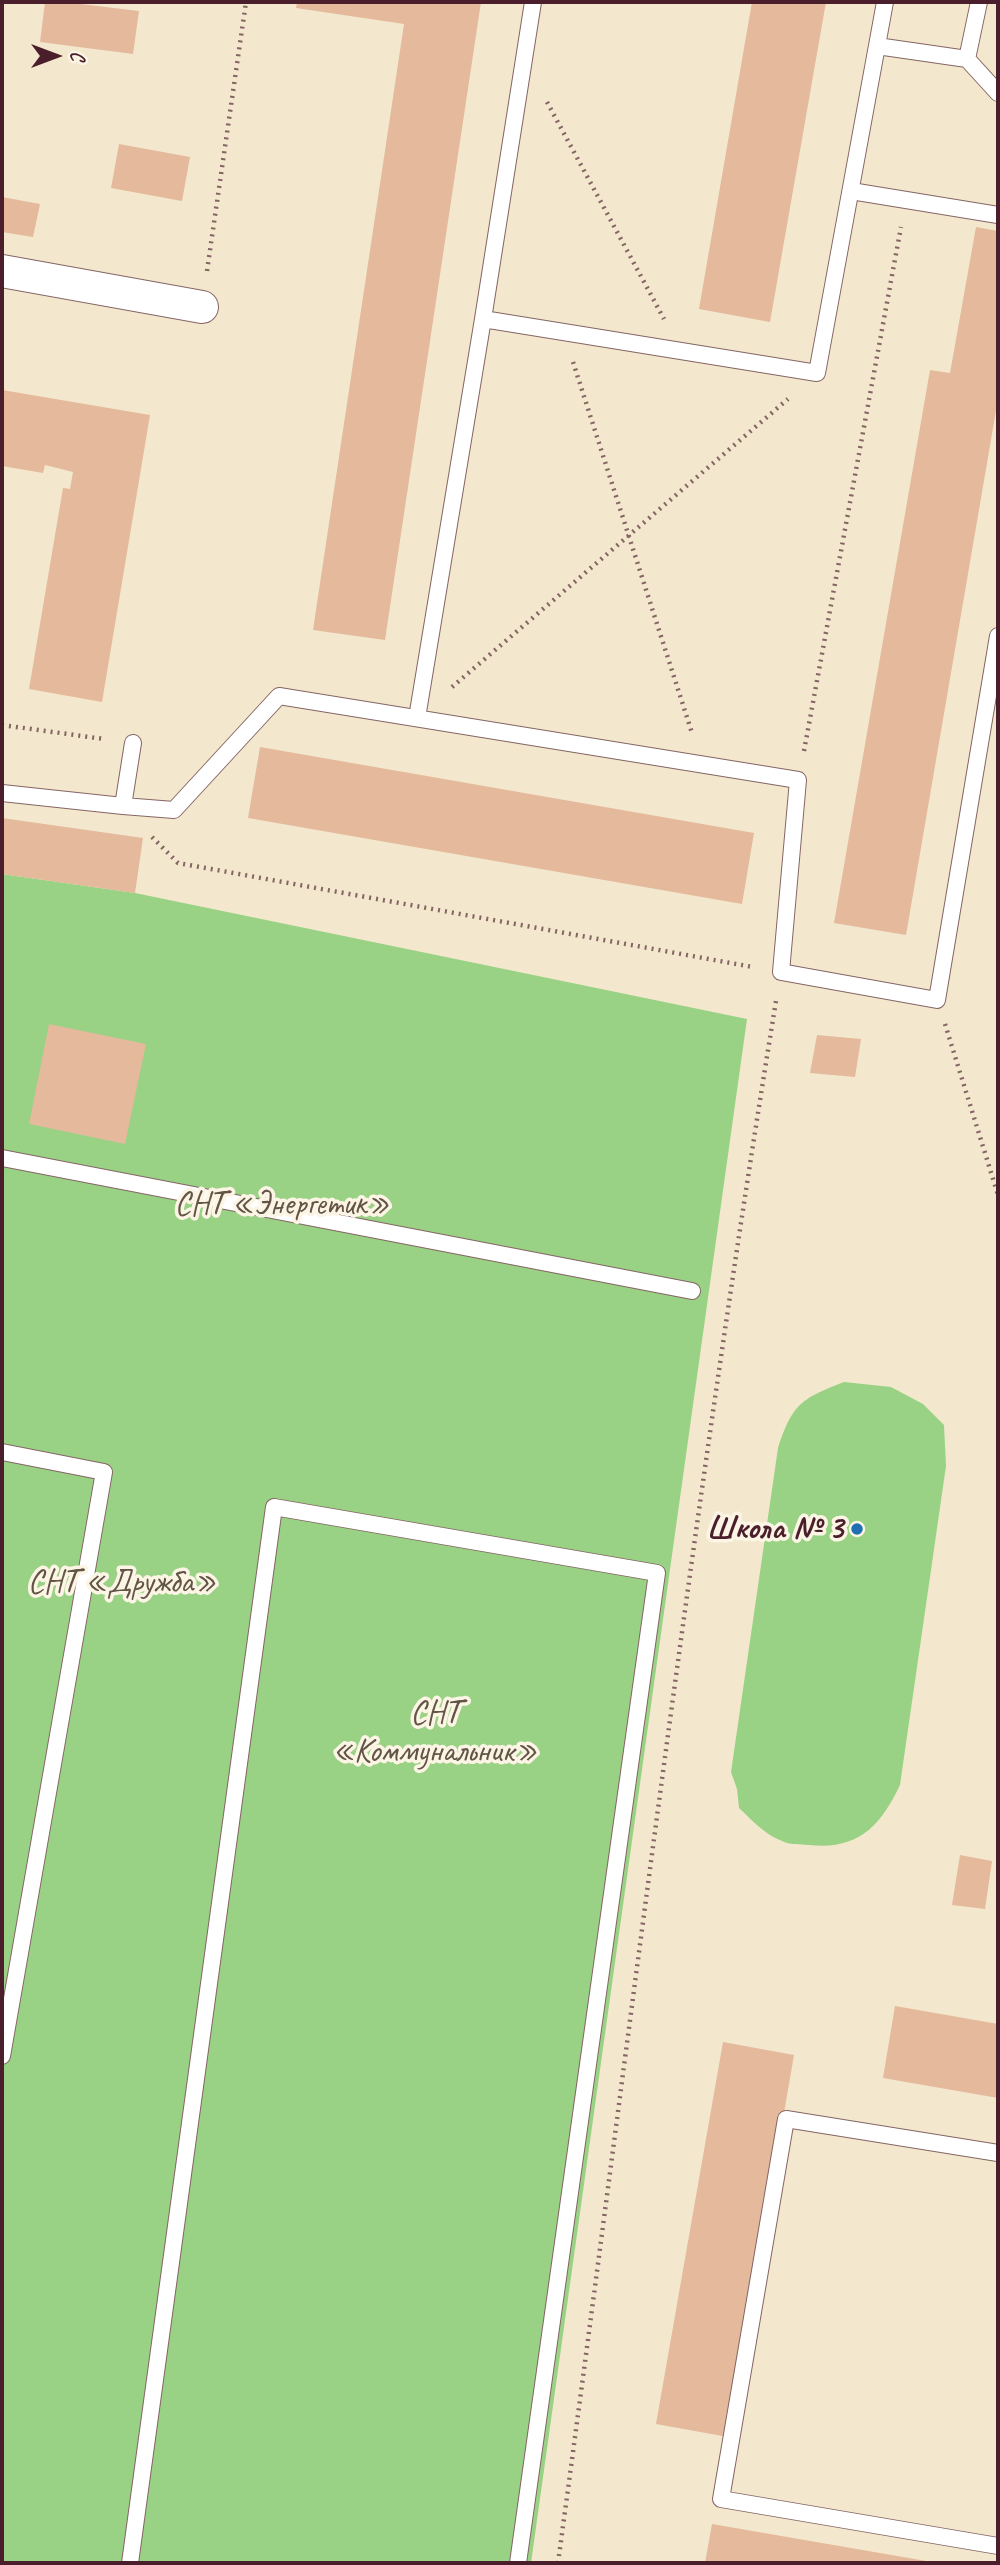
<!DOCTYPE html>
<html>
<head>
<meta charset="utf-8">
<style>
  body { margin:0 }
  #map { position:relative; width:1000px; height:2565px; overflow:hidden; background:#f3e8cd; font-family:Caveat,sans-serif }
  canvas { display:block }
  .frame { position:absolute; inset:0; border:4px solid #4a1f2b; pointer-events:none }
  .north { position:absolute; left:21px; top:21px; width:70px; height:70px; -webkit-text-stroke:5px #fcf5e5; paint-order:stroke; rotate:90deg; font-size:19px; font-weight:700; line-height:28px; text-align:center; color:#4a1f2b }
  .north::after { content:''; display:block; margin:auto; width:24px; height:32px; background:#4a1f2b; clip-path:polygon(50% 0,100% 100%,50% 72%,0 100%) }
</style>
</head>
<body>
<div id="map">
<canvas width="1000" height="2565"></canvas>
<div class="frame"></div>
<div class="north">С</div>
</div>
<script>
const context = document.querySelector('canvas').getContext('2d');
context.lineJoin = 'round';
function paint(path, color) {
  context.fillStyle = color;
  context.fill(path, 'evenodd');
}
function trace(path, color, width, dash) {
  context.strokeStyle = color;
  context.lineWidth = width;
  context.lineCap = dash ? 'butt' : 'round';
  context.setLineDash(dash || []);
  context.stroke(path);
}
function drawText(font, color, halo, rows, align = 'center') {
  context.font = font + ' Caveat,sans-serif';
  context.lineWidth = 7;
  context.setLineDash([]);
  context.textBaseline = 'middle';
  context.strokeStyle = halo;
  context.fillStyle = color;
  for (const [text, x, y, turn = 0] of rows) {
    context.save();
    context.translate(x, y);
    context.rotate((+turn || 0) * Math.PI / 180);
    context.textAlign = isNaN(turn) ? turn : align;
    if (halo) context.strokeText(text, 0, 0);
    context.fillText(text, 0, 0);
    context.restore();
  }
}
paint(new Path2D(`
  M2 874 135 893 747 1019 531 2563H2Z
  M844 1382 891 1387 923 1404 944 1425 946 1466 900 1785C880 1827 858 1850 809 1845 800 1844 789 1845 782 1841 765 1835 752 1820 739 1808L737 1789 731 1772 778 1448C793 1403 801 1399 844 1382Z`), '#99d285');
paint(new Path2D(`
  M45 2H64L139 11 133 54 40 42Z
  M297 2H481L385 640 313 630 404 24 296 8Z
  M752 2H826L770 322 699 309Z
  M119 144 190 157 182 201 111 188Z
  M2 197 40 204 33 237 2 232Z
  M976 227 998 231V399L906 935 834 923 930 370 950 373Z
  M2 390 150 415 102 702 29 689 63 488 70 489 73 472 45 465 43 473 2 466Z
  M260 747 754 833 742 904 248 818Z
  M2 818 143 838 135 893 2 874Z
  M49 1024 146 1044 125 1144 29 1124Z
  M817 1035 861 1039 855 1077 810 1073Z
  M960 1855 992 1861 985 1909 952 1905Z
  M895 2006 998 2024V2098L883 2078Z
  M723 2042 794 2055 728 2437 656 2424Z
  M712 2524 932 2562V2563H705Z`), '#e4b99c');
const lane = new Path2D(`
  M877 46 967 59 998 93
  M967 59 979 2
  M851 191 998 215
  M483 319 533 2
  M417 718 483 319 817 373 885 2
  M2 793 123 806 133 743
  M123 806 174 810 279 696 798 780 781 972 937 1000 998 636
  M2 1158 692 1291
  M2 1452 104 1472 2 2056
  M998 2153 786 2119 721 2499 998 2546
  M130 2563 274 1507 657 1573 518 2563`);
const street = new Path2D(`
  M2 271 202 307`);
trace(lane, '#856564', 18);
trace(street, '#856564', 34);
trace(new Path2D(`
  M547 102 664 319
  M207 271 246 2
  M573 362 692 733
  M452 687 788 399
  M2 725 104 739
  M804 751 901 227
  M152 837 178 863 753 967
  M945 1024 998 1195
  M558 2563C629 2042 691 1520 776 1001`), '#856564', 4.5, [2, 5]);
trace(lane, '#fff', 16);
trace(street, '#fff', 32);
for (const [x, y, r, color] of [
  [857,1529,7,"#1f6fb2"]
]) {
  const dot = new Path2D();
  dot.arc(x, y, r, 0, 2 * Math.PI);
  context.fillStyle = color;
  context.fill(dot);
  trace(dot, '#fcf5e5', 2.5);
}
drawText('33px', '#625546', '#fcf5e5', [
  ["СНТ «Энергетик»",282,1205],
  ["СНТ «Дружба»",122,1583],
  ["СНТ",435,1714],
  ["«Коммунальник»",435,1752]
]);
drawText('bold 33px', '#4a1f2b', '#fcf5e5', [
  ["Школа № 3",843,1529]
], 'right');
</script>
</body>
</html>
